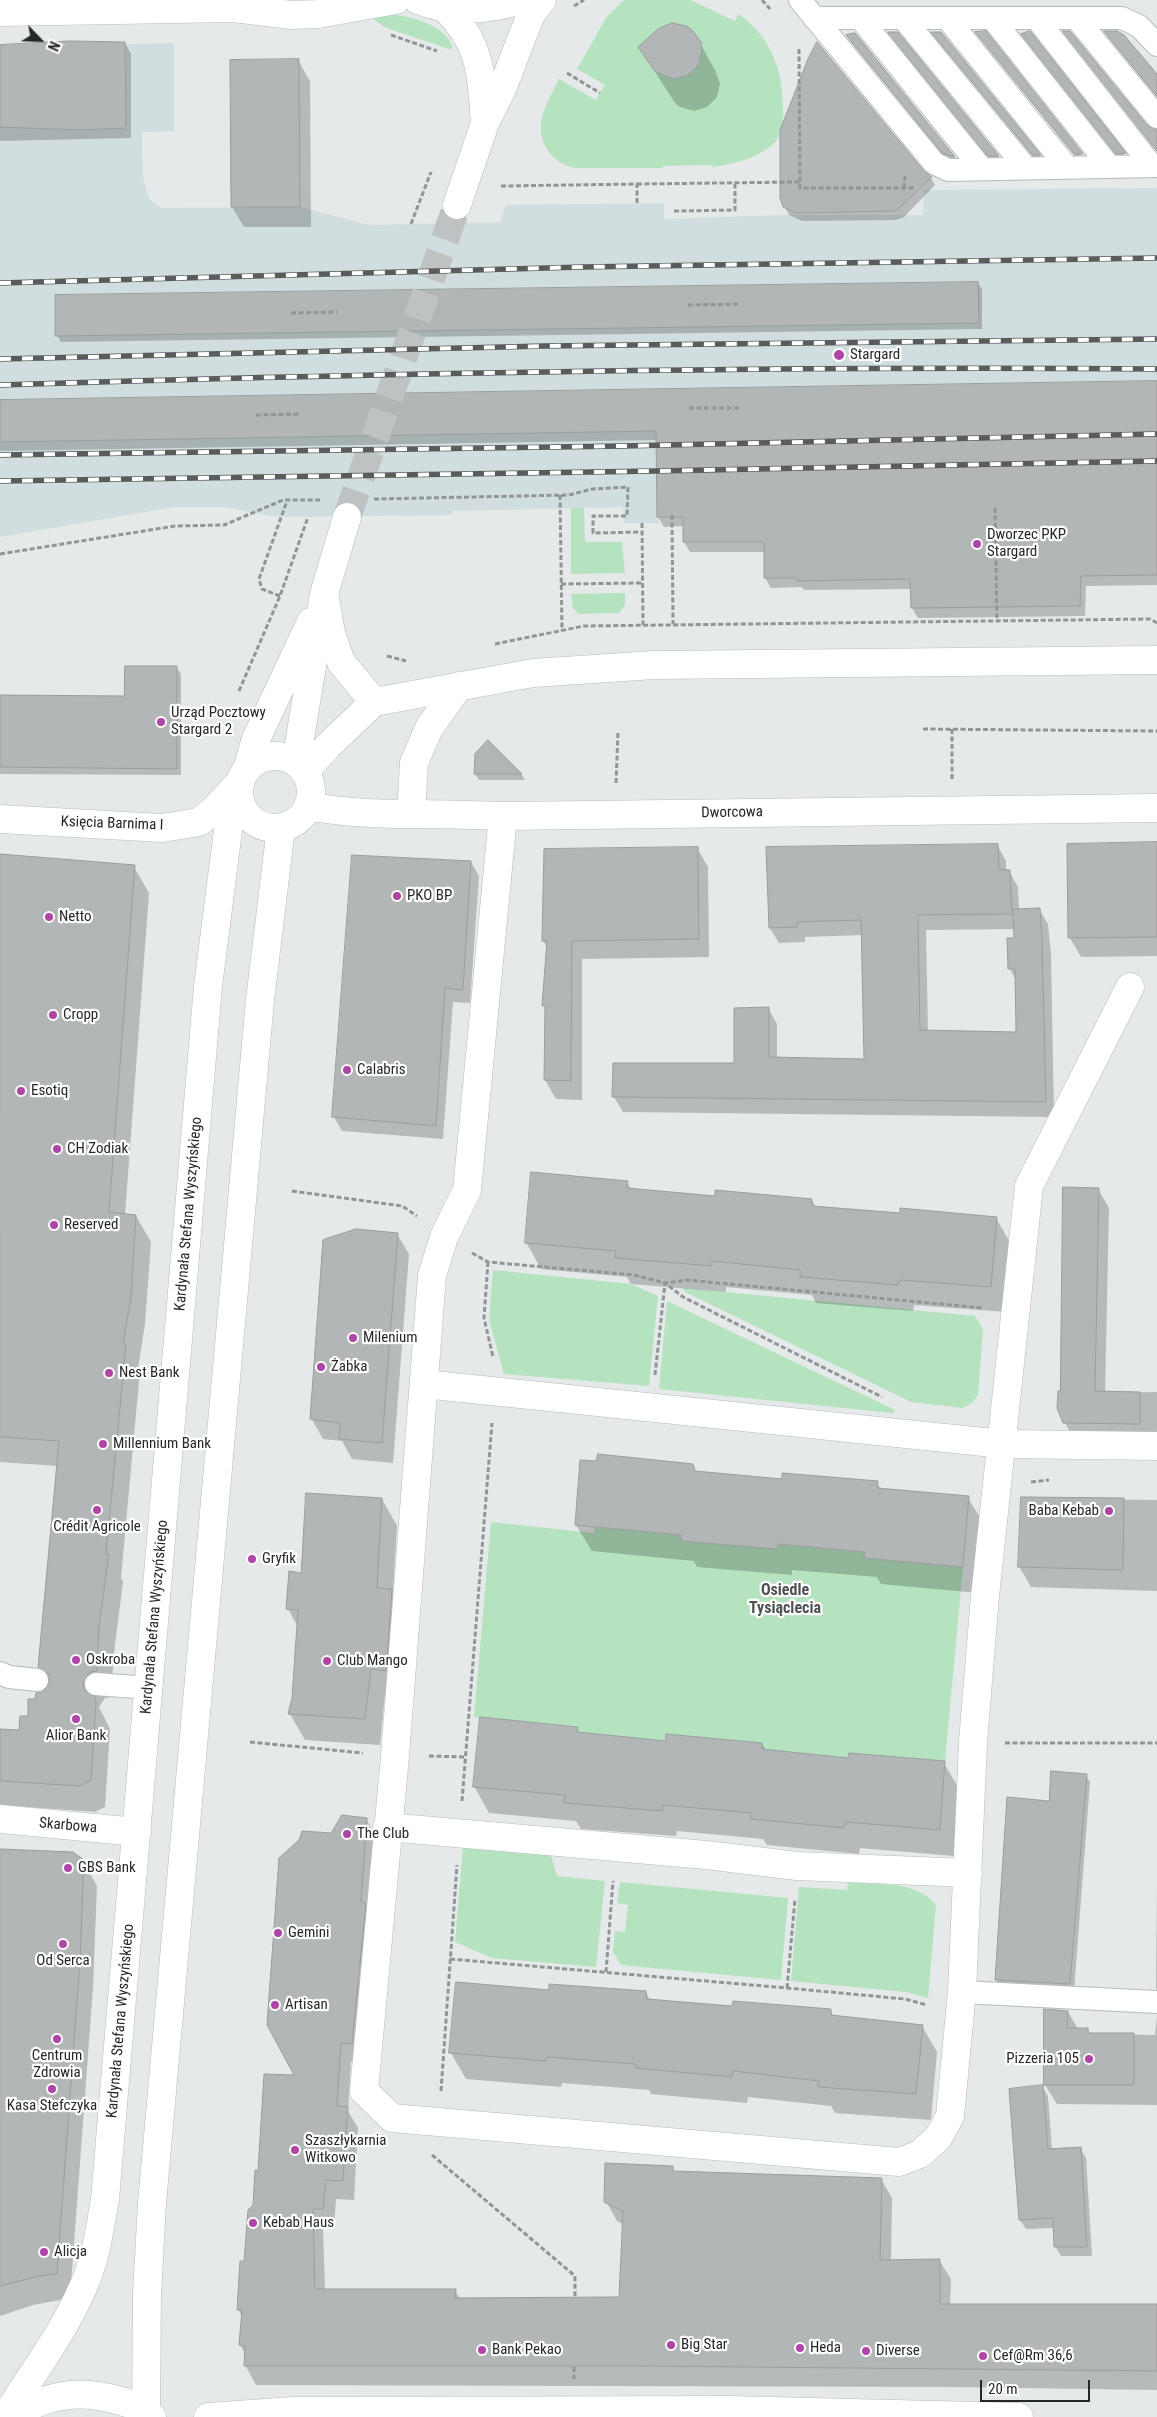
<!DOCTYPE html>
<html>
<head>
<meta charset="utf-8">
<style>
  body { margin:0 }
  #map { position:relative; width:1157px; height:2417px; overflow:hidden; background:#e5e9e9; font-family:"Roboto Condensed",sans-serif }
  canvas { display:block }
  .north { position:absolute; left:15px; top:15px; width:50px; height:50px; -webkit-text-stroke:4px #fff; paint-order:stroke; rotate:114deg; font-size:14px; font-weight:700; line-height:20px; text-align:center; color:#262828 }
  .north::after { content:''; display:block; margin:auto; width:18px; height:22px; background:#262828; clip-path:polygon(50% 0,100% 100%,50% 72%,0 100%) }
  .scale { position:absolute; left:980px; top:2380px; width:110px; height:22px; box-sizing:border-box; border:2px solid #262828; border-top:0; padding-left:6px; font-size:15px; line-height:18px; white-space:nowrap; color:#262828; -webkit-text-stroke:4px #fff; paint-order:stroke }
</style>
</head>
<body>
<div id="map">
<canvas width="1157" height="2417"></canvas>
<div class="north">N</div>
<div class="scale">20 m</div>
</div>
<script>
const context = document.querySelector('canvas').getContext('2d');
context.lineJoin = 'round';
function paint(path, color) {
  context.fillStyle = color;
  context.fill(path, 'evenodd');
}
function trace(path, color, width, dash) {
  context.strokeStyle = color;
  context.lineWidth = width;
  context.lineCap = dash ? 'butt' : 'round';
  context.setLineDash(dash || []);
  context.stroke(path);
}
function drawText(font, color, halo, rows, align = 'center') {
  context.font = font + ' "Roboto Condensed",sans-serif';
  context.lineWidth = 4.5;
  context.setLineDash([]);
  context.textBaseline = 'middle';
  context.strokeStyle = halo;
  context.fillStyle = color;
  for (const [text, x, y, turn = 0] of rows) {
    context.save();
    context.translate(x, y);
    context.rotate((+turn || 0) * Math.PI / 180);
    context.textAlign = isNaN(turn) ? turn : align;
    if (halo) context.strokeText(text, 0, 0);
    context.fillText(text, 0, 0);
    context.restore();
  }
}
paint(new Path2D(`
  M174 43V131L142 132 143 177 149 199 161 208 300 207 369 225 500 222 506 205 664 203V219L784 215H923L924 190 1157 188V575L1081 576 1080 601 1074 606 918 609 911 603 910 579 797 581 796 513 659 516V523H624L623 507 452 511V515L294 517 270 516 226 507H174L0 537V127H53V129H57L122 127 125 129V44Z`), '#d1dedf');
paint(new Path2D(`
  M624 0H690L735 21 738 14C771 36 783 71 783 109 783 121 783 133 775 142 760 158 733 164 712 167V165L663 166V168H576C564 166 554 160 547 149 532 125 548 102 559 79L596 100 605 85 577 69 606 18Z
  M386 14C408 15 446 24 453 48L449 49 384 27 374 19 373 17Z
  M571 508H584L585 542H622L625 573 571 574Z
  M625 593V605L619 613 579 614 573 608 571 594Z
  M493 1270 631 1284 658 1296 649 1386 504 1374 489 1320Z
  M683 1288 975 1316 983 1329 978 1395 972 1403 963 1408 911 1402 685 1292Z
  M667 1301 893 1409 895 1412 892 1413 659 1389Z
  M491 1522 594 1533 595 1527 681 1535V1541L777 1549 778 1544 865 1552V1558L963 1567 945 1761 849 1753 848 1758 762 1749V1743L666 1734V1741L577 1732V1726L474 1717Z
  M463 1846 550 1852 557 1876 605 1881 596 1967 492 1958 455 1942Z
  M620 1882 788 1898 781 1980 621 1965 613 1952 615 1931 625 1932 628 1905 617 1903Z
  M848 1882C877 1885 916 1880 936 1905L928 1998 906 1992 791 1981 799 1887 847 1890Z`), '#b5e3bf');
paint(new Path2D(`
  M1106 32 1157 76V97L1109 38Z
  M897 33 998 157 1001 162H993L894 39Z
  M941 33 1040 156 1043 161 1037 162 937 39Z
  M977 33H985L1085 161H1079Z
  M1029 33 1124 154 1128 160H1121L1027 40Z
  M853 34 954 157 957 162 947 159 851 42 848 36Z
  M696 36 715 70 720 84 717 97 707 107 694 111 680 107 675 103 639 47Z
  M125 43 131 54V138L0 141V45Z
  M298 60 310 81 311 227H244L232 207 231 62Z
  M923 172 931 178 935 185 904 217 896 220 802 221 789 215 785 207Z
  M978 283 982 289V329L61 342 57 335Z
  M1157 382V585L1086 586 1085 616 918 618 912 608V589L804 590 802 587 771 588 765 578V552H690L684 542V526L664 527 658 517V440L0 451V401Z
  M177 668 181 674V775L0 774V696L125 698Z
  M488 741 521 774 525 780H479L475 774Z
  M1157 843V956L1081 957 1070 938 1069 845Z
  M997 845 1006 861V871H1009L1018 887 1019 910 1039 909 1048 924 1051 954 1054 1117 623 1112 614 1097V1064L735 1065 768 1008 777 1024V1059L865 1060 863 935 805 937V942L779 943 770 928ZM1015 929 1010 969 1016 980 1018 1033 928 1032 926 930Z
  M697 848 708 867 709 957 582 959V1100L556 1099 545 1080 546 1010 544 1006 548 948 543 941Z
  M0 855 134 867 149 893 125 1215 136 1216 151 1242 145 1324 138 1368 140 1371 137 1403 121 1578 123 1582 114 1653 111 1697 105 1698 99 1707 110 1729 105 1807 95 1812 0 1805V1731L20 1732 29 1717 37 1694 48 1689 50 1685 40 1667 58 1466 0 1462Z
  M353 856 471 862 479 876 470 1003 453 1002 443 1139 342 1131 334 1117Z
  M627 1182 631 1189 716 1197 812 1200 816 1208 901 1215 996 1218 1011 1244 1006 1312 914 1305 913 1311 816 1303 812 1295 726 1287V1292L631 1284 627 1277 541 1269 526 1242Z
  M1098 1189 1109 1208 1105 1393 1157 1392V1440L1076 1442 1065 1423 1061 1392Z
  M397 1234 409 1254 393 1463 352 1459 342 1441 323 1439 311 1418Z
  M692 1465 697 1473 783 1480 877 1482 881 1490 968 1498 984 1524 978 1593 881 1584 877 1577 792 1570V1575L697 1567 694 1561 592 1551 576 1525Z
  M1022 1498 1157 1500V1591L1031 1587 1019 1566Z
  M382 1499 397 1526 393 1592 407 1616 400 1696 385 1695 380 1745 305 1740 290 1714 293 1699 298 1627 288 1609 302 1574Z
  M577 1728 580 1734 667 1742 762 1744 766 1750 849 1759 944 1763 959 1789 954 1856 860 1848 859 1854 767 1845 763 1839 677 1831 676 1836 581 1829 576 1821 489 1813 474 1786Z
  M1086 1776 1090 1782 1074 1991 1000 1986 996 1980 1050 1802Z
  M366 1819 377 1838 362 2063 351 2062 348 2111 358 2128 354 2200 336 2199 334 2228H323L325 2290H455L460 2299H620L623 2224 617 2221 606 2201 672 2168 675 2172 881 2179 892 2198 891 2261 939 2260 951 2279 950 2306 1157 2305V2390L950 2387 256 2385 245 2365 246 2355 240 2345 242 2317 238 2309 259 2172 296 2076 332 1835Z
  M0 1850 83 1861 97 1886 93 1987 70 2298 33 2305 0 2316Z
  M1157 1884V1990L1156 1988Z
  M550 1992 646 1993 650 2000 734 2007 830 2010 834 2017 922 2026 937 2052 931 2120 835 2113 831 2106 748 2097 747 2103 651 2094 649 2090 562 2083 561 2087 466 2079 451 2053Z
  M1068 2012 1078 2029H1088L1090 2034 1155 2035 1157 2016V2105L1057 2104 1045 2085Z
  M1042 2086 1048 2096 1052 2150 1080 2148 1086 2158 1092 2256H1061L1055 2246V2228L1026 2229 1020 2220Z`), '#0003');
const building = new Path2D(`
  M672 23 686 26 692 30 701 42 702 49 699 64 694 70 688 75 674 79 660 74 654 70 638 47 658 29Z
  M986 31 1083 154H1074L975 32Z
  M1030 31 1126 153 1116 154 1021 34Z
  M1063 31H1070L1147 125 1157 130V151Z
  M1104 31H1117L1124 35 1157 74V96Z
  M888 32H898L999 156H988Z
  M931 32H941L1041 155H1033Z
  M853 33H855L955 157 942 153 846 35Z
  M71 41 125 42 126 128 82 130 0 127V45Z
  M817 42 924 171 932 177 896 211 796 213 783 207 780 198V130L808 59Z
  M299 59 300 207H231L230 60Z
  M978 282 979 323 55 336V295Z
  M1157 381V575L1081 576 1080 606 911 608 910 579 797 581V578H764V542H683V517H657L656 431 0 442V400Z
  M125 666H177V769L0 767V695L124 696Z
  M488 740 522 774H474L475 754Z
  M1157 842V937L1068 938 1067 844Z
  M998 844 999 869 1010 870 1012 914 918 915 920 1030 1016 1032 1015 969H1008L1007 938H1014L1013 909 1040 908 1042 937 1046 1102 612 1097 613 1063H734V1008L769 1007V1057L864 1059 861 920 797 922V927L769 928 766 847Z
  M698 847 699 939 572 941 571 1081 544 1080 545 1006H542L547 941H542L544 849Z
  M0 854 135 865 109 1212 136 1215 131 1298 123 1344H126L123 1376 106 1554H109L99 1626 97 1671 90 1672 83 1683 84 1690 95 1697 96 1702 91 1780 80 1786 0 1781V1729L19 1730 20 1716H28V1699H35L36 1693 43 1692 50 1682 49 1674 38 1667 59 1441 0 1437Z
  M352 855 471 861 463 990 445 988 436 1126 332 1117Z
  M531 1172 628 1181 627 1188 715 1196V1190L812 1199V1206L900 1213V1208L997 1217 991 1287 900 1280 898 1285 800 1277V1270L712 1261V1266L615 1258 616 1251 525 1243Z
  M1063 1187 1099 1188 1095 1391 1140 1392V1424L1063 1423 1057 1408 1058 1391H1060Z
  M356 1229 398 1233 382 1443 339 1439 340 1423 310 1419 323 1240Z
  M598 1454 693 1464 695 1471 782 1479V1473L878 1481 877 1488 969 1496 963 1567 864 1558 865 1552 778 1544 777 1549 681 1541V1535L575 1525 580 1460 596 1461Z
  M306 1493 382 1498 377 1588 392 1589 386 1671 371 1669 365 1719 288 1714 292 1698 298 1610 286 1609 289 1571 301 1573Z
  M1021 1497 1124 1498 1123 1570 1018 1567Z
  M480 1717 578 1727 577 1732 666 1741V1734L762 1743V1749L848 1758 849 1753 945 1761 940 1830 846 1822 844 1828 751 1819V1813L663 1805 662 1811 564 1803 565 1795 473 1787Z
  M1051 1771 1087 1774 1070 1984 995 1980 1007 1797 1049 1801Z
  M342 1815 367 1818 361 1902 366 1903 352 2044 341 2043 337 2106 348 2107 343 2181 326 2180 323 2209H313L315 2289H456L455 2298 619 2297 623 2211 604 2202 605 2163 673 2166V2171L882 2178 880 2260 940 2259V2304H1157V2371L643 2366H244L245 2346 239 2345 242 2310H237L240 2261H244L248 2210 253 2205 255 2170 258 2171 264 2074 294 2075 267 2025 279 1858 299 1840 302 1831 331 1833Z
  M0 1849 73 1852 84 1860 80 1961 57 2274 39 2276 0 2286Z
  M456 1982 549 1990V1984L646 1991 647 1999 732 2006 733 2001 831 2009V2015L923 2025 916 2094 818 2087 819 2081 733 2071 732 2077 635 2068V2064L547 2057 546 2061 449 2053Z
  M1044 2009 1068 2011 1067 2028H1088V2033H1134V2085H1044Z
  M1043 2085 1048 2149 1081 2147 1087 2247H1054L1053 2218 1019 2220 1009 2089Z`);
paint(building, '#b3b6b7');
trace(building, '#9a9d9f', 1);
trace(new Path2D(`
  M347 517 457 205`), '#bfc2c2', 28, [28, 14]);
const service = new Path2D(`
  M800 0 934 163 948 170 1157 166
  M814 18H1122L1139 26 1157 45
  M860 18 982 169
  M903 18 1026 168
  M947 18 1067 167
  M992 18 1110 167
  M1037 19 1152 166
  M1077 19 1157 117
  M0 1673 9 1677 37 1680
  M96 1684 149 1688
  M962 1992 1157 2002`);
const minor = new Path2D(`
  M325 598 331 633 341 662 374 702
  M305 771 329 745 374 702 533 673 654 665 1157 660
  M308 806C343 813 376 814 411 814 442 814 473 815 503 816L1157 808
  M411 814 414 763 429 728 459 686
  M503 816 467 1190 444 1237 432 1276 395 1756 364 2091 392 2118 899 2162 920 2154 938 2138 950 2116 962 1992 973 1742 985 1596 1029 1186 1130 987
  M0 819 162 828 199 822 214 810 239 783
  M424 1384 1003 1444 1157 1446
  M0 1819 137 1832
  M387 1827 706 1855 797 1866 968 1873`);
const tertiary = new Path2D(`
  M0 12 234 8 291 15 318 14 396 0
  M208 2417 293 2411 729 2410 1019 2417`);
const secondary = new Path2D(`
  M418 0C450 13 488 10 521 0
  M445 8C482 44 481 75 485 123
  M457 205 485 123 502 89 531 14 542 0
  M239 792a36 36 0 1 1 72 0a36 36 0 1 1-72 0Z
  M296 762 324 594 347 517
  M247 769 256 739 311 622
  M146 2411 147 2294 152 2203 260 1000 281 828
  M5 2417C32 2374 64 2332 84 2285 96 2258 100 2228 105 2199L208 986 230 815 238 796
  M8 2417C25 2408 43 2399 63 2396 87 2391 135 2400 152 2417`);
trace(service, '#b7bbbb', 24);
trace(minor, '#b7bbbb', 29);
trace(tertiary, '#b7bbbb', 29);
trace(secondary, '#b7bbbb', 29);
trace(new Path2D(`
  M762 0 770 9
  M574 6 584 0
  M391 35 437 51
  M799 49 800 188H915
  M567 73 600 93
  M637 184 800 182
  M501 186 637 184V204
  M904 188 905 176
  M674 211 735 210V183
  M411 224 431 172
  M688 305 739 304
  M291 313 337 312
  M689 408H739
  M256 415 301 414
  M560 495 562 631
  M374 499 569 495 592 489 628 487 627 516H593V533L642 532
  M995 508 997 621
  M672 515 673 624
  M642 523 643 625
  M0 554 175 526 224 525 283 500H320
  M561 584 643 583
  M280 596 262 589 259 579 287 501
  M495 644 584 626 1150 619 1157 623
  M387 656 406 661
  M239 691 280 596 308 517
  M923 729 1157 731
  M952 729V779
  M616 783 618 732
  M292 1191 402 1206 417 1216
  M472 1253 488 1262 634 1275 665 1283 687 1280 983 1308
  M488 1262 484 1318 493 1357
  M655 1375 665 1283 683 1297 882 1397
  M1031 1482 1049 1480
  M250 1742 363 1753
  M1005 1743H1157
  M429 1756 466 1757
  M462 1801 492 1423
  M450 1959 787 1988 905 1999 927 2005
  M606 1972 613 1881
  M787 1988 795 1899
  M441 2091 457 1865
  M432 2155 575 2276V2297
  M574 2367V2379`), '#929595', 3, [5, 2.5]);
trace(service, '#fff', 22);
trace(minor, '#fff', 28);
trace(tertiary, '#fff', 28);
trace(secondary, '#fff', 28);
const rail = new Path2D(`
  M0 283 583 267 1157 258
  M0 359 545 346 1157 339
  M0 385C385 373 771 366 1157 369
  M0 455 623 446 1157 434
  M0 481 657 471 1157 461`);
trace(rail, '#5a5c5c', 5.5);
trace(rail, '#fff', 4, [11]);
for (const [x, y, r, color] of [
  [839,355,6,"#b045a6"],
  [977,544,5,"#b045a6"],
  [161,722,5,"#b045a6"],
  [397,896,5,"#b045a6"],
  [49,917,5,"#b045a6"],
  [53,1015,5,"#b045a6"],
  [347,1070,5,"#b045a6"],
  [21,1091,5,"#b045a6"],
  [57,1149,5,"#b045a6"],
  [54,1225,5,"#b045a6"],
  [353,1338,5,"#b045a6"],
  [321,1367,5,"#b045a6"],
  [109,1373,5,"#b045a6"],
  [103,1444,5,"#b045a6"],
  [97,1510,5,"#b045a6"],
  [1109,1511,5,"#b045a6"],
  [252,1559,5,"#b045a6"],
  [76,1660,5,"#b045a6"],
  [327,1661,5,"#b045a6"],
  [76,1719,5,"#b045a6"],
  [347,1834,5,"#b045a6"],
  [68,1868,5,"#b045a6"],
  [278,1933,5,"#b045a6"],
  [63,1944,5,"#b045a6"],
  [275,2005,5,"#b045a6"],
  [57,2039,5,"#b045a6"],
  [1089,2059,5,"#b045a6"],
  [52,2089,5,"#b045a6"],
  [295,2150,5,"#b045a6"],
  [253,2223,5,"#b045a6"],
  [44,2252,5,"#b045a6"],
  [671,2345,5,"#b045a6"],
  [800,2348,5,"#b045a6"],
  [482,2350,5,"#b045a6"],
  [866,2351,5,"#b045a6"],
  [983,2356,5,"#b045a6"]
]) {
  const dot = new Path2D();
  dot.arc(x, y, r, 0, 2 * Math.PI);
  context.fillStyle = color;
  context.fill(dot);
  trace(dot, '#fff', 2);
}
drawText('15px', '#262828', '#fff', [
  ["Stargard",850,355],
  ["Dworzec PKP",987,535],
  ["Stargard",987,552],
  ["Urząd Pocztowy",171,713],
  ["Stargard 2",171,730],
  ["PKO BP",407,896],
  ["Netto",59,917],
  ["Cropp",63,1015],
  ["Calabris",357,1070],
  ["Esotiq",31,1091],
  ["CH Zodiak",67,1149],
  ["Reserved",64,1225],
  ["Milenium",363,1338],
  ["Żabka",331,1367],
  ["Nest Bank",119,1373],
  ["Millennium Bank",113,1444],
  ["Baba Kebab",1099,1511,"right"],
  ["Crédit Agricole",97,1527,"center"],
  ["Gryfik",262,1559],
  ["Oskroba",86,1660],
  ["Club Mango",337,1661],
  ["Alior Bank",76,1736,"center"],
  ["The Club",357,1834],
  ["GBS Bank",78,1868],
  ["Gemini",288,1933],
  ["Od Serca",63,1961,"center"],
  ["Artisan",285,2005],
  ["Centrum",57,2056,"center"],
  ["Zdrowia",57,2073,"center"],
  ["Pizzeria 105",1079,2059,"right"],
  ["Kasa Stefczyka",52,2106,"center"],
  ["Szaszłykarnia",305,2141],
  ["Witkowo",305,2158],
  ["Kebab Haus",263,2223],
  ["Alicja",54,2252],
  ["Big Star",681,2345],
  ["Heda",810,2348],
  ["Bank Pekao",492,2350],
  ["Diverse",876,2351],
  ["Cef@Rm 36,6",993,2356]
], 'left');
drawText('15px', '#262828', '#fff', [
  ["Dworcowa",732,813,-1],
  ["Księcia Barnima I",112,824,2],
  ["Kardynała Stefana Wyszyńskiego",189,1214,-85],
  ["Kardynała Stefana Wyszyńskiego",155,1617,-85],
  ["Skarbowa",68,1826,5],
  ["Kardynała Stefana Wyszyńskiego",121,2021,-85]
]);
drawText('bold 16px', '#4e5151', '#fff', [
  ["Osiedle",785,1591],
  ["Tysiąclecia",785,1609]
]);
</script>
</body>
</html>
